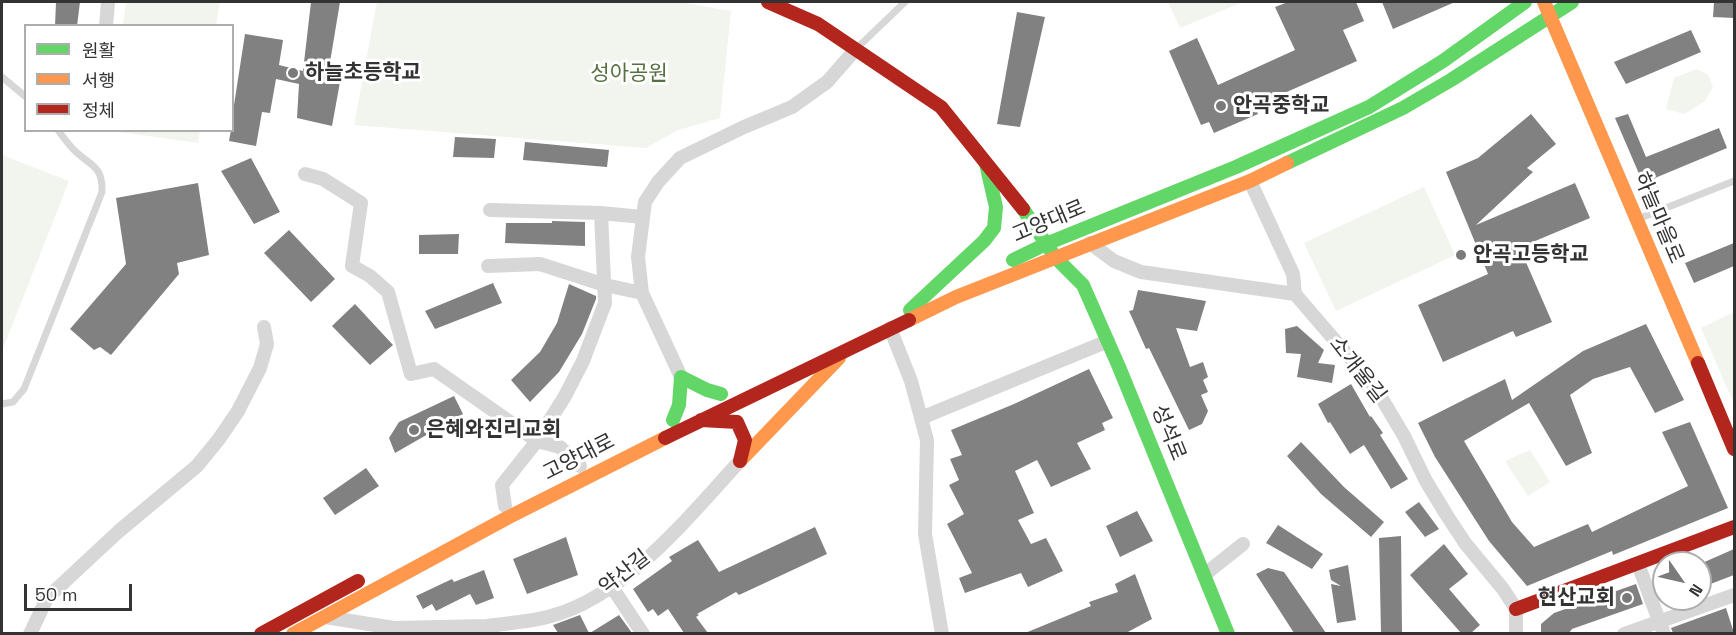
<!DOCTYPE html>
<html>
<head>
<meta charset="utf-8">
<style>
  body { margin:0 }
  #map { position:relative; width:1736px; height:635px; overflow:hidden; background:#fff; font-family:"Space Grotesk","Noto Sans KR",sans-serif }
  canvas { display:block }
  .frame { position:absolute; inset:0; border:3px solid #333; pointer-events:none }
  .legend { position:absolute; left:24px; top:24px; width:210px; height:108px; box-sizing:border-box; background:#fff; border:2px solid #adadad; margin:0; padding:8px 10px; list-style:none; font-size:18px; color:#333 }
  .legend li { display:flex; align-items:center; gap:12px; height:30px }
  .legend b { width:30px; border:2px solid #adadad }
  .north { position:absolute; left:1652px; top:551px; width:60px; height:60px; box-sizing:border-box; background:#fff; border:2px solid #adadad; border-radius:50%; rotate:124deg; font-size:16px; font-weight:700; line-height:24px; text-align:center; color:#333 }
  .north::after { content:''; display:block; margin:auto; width:21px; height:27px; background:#7a7a7a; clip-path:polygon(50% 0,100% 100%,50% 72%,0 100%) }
  .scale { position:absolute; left:24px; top:584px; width:108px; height:27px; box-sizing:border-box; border:3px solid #333; border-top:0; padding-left:8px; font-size:18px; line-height:21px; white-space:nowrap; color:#333; -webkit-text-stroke:4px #fff; paint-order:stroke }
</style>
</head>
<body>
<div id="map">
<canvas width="1736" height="635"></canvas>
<div class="frame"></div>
<ul class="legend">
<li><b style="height:8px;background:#63d668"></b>원활</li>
<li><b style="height:8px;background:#ff974d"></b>서행</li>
<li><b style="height:8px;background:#b3261e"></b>정체</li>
</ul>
<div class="north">N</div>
<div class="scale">50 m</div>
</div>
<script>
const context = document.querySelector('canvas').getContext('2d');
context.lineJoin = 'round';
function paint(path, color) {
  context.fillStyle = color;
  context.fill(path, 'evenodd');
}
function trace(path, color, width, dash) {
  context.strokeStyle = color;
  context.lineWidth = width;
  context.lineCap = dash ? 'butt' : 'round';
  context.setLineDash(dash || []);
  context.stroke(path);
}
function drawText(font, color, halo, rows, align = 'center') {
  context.font = font + ' "Space Grotesk","Noto Sans KR",sans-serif';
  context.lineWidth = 6;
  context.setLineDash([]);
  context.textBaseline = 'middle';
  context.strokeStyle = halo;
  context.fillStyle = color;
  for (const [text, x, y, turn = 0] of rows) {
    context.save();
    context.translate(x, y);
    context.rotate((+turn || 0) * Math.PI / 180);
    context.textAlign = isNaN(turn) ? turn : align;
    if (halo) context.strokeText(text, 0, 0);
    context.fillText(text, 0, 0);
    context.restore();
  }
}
paint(new Path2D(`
  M126 2H220L216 25H123Z
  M377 2H680L731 11 720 118 678 130 646 148 354 125Z
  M1168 2H1243L1180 28Z
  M1697 69 1708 75 1713 87 1704 102 1684 114 1666 109 1674 78Z
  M113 131 200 130V131L198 143Z
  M2 155 69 181 2 351Z
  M1424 187 1455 255 1336 311 1304 243Z
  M1734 312V404L1701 328Z
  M1530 450 1550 482 1528 496 1505 461Z`), '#f1f5ed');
paint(new Path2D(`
  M56 2H80L77 26H55Z
  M311 2H340L329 68 342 71 332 126 297 118 299 84 276 79 270 113 262 112 256 146 229 141 231 130H232V118L245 34 283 40 279 65 303 71Z
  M1288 2H1356L1364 21 1343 30 1357 61 1255 106 1258 114 1214 133 1209 122 1201 125 1169 51 1197 38 1218 85 1295 50 1275 7Z
  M1382 2H1455L1393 29Z
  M1714 2H1734V18L1713 17Z
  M1017 12 1045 17 1020 127 997 124Z
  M1691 30 1701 52 1626 84 1614 62Z
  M1531 114 1556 144 1527 168 1533 172 1476 225 1575 183 1590 218 1528 244 1533 257 1525 260 1552 322 1516 337 1513 331 1443 362 1418 305 1488 274 1446 172 1478 158Z
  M1628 114 1646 157 1719 128 1727 148 1655 178 1658 186 1646 190 1615 118Z
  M455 137 496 139 494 158 453 157Z
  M525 142 609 150 607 167 523 160Z
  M251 158 280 212 254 224 221 171Z
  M198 183 209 255 177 263 179 274 111 355 100 347 94 350 70 329 126 264 116 198Z
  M552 221 585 222V246L505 243 506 223H552Z
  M289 230 335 279 311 302 264 253Z
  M459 234 458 254H419V235Z
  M1734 243V266L1694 283 1685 263Z
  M493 283 502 303 435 329 425 311Z
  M569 284 596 296V299L582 334 559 372 530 402 511 380 540 352 557 323Z
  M1138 290 1206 301 1197 331 1176 328 1190 367 1203 362 1208 377 1203 380 1208 392 1201 395 1208 411 1202 424 1189 430 1149 348 1146 349 1129 311 1133 310Z
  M355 304 393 345 370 365 332 326Z
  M1646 324 1684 400 1655 413 1630 367 1593 379 1570 395 1592 453 1566 466 1529 403 1464 441 1512 522 1534 547 1588 524 1592 532 1688 486 1662 432 1690 422 1728 508 1613 555 1612 551 1527 586 1489 541 1435 457 1418 423 1505 379 1512 400 1583 351Z
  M1297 326 1324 350 1318 363 1335 365 1332 383 1297 377 1301 354 1286 353 1285 329Z
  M1089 369 1113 418 1102 423 1105 430 1077 443 1091 469 1051 487 1037 460 1015 471 1034 513 1018 520 1031 544 1046 538 1063 571 1028 587 1021 573 965 593 959 578 972 573 947 524 964 514 949 485 959 480 950 459 962 455 951 430 1014 404Z
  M1351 384 1370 417 1371 416 1383 433 1380 435 1408 479 1391 489 1364 445 1350 454 1330 422 1328 423 1318 404Z
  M454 396 463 414 395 453 389 438 399 422Z
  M1301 442 1344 487 1384 522 1371 537 1321 494 1287 456Z
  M366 468 379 486 335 515 323 498Z
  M1419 502 1439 529 1425 537 1405 512Z
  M1137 511 1153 541 1120 557 1106 526Z
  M1278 525 1323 554 1312 569 1266 543Z
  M815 527 827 554 739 595 736 592 697 614 699 615 696 617 708 633H684L668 609 658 616 653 609 648 612 633 589 672 561 669 557 698 540 719 572Z
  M1401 536 1402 633H1381L1379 538Z
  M566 537 578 575 527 594 513 559Z
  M1444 544 1468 574 1449 589 1480 625 1471 633H1461L1410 575Z
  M1734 549V575L1700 588V564Z
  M1348 565 1356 620 1337 623 1331 584 1341 586 1331 580 1329 570Z
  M1268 568 1284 572 1326 633H1294L1256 574Z
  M484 570 494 598 476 605 470 594 436 611 432 604 423 609 416 596 452 579 454 582Z
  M1135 574 1152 619 1126 633H1025L1091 606 1089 602 1118 592 1115 584Z
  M1636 584 1643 604 1572 629 1569 633H1541V624L1554 613Z
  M1726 608 1734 633H1673L1671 628Z
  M580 615 589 633H558L553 625Z
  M619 615 632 633H590Z`), '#818181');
trace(new Path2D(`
  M857 48 905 2
  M2 77 26 97
  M1638 219 1734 181
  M2 404 13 402 24 389 102 192C103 165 90 166 74 150 68 144 63 137 58 130`), '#d7d7d7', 7);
trace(new Path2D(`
  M106 26 108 2
  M305 174 323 179 361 203 352 266 370 276 388 292 411 374 434 369 537 441 560 447 580 466
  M1250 181 1293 274 1295 294
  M490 210 601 213 605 303 583 361 565 396 537 441 502 485 505 506
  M601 213 642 217
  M1090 243 1114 261 1141 272 1295 294 1375 387 1404 436 1426 481 1446 514 1465 543 1503 589 1516 609V634
  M488 266 540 264 605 285 642 293
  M890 328 911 381 927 440 925 534 942 634
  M681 377 642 293 638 257 645 202 658 182 680 158 744 127 792 107 827 82 856 49
  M921 418 1108 341
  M1638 564 1664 634
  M1204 575 1243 544
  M612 587 643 634
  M325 617 394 628 487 626
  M30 634 47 598 119 531 197 466 219 439 238 411 260 368 267 344 264 327
  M493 634 487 626C508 623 530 622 551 616 626 596 688 517 740 461
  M1624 634 1734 595`), '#d7d7d7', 14);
trace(new Path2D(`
  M1287 163 1403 108 1451 80 1572 2
  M1023 209 1055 257 1083 285 1119 367 1228 634
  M1013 260 1046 244 1236 167 1369 107 1443 61 1525 2
  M910 310 984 241 994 228 996 207 986 164
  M673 420 679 405 681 377 707 390 721 394`), '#63d668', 14);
trace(new Path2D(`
  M1544 2 1698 363
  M909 320 956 297 1250 181 1287 163
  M740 461 839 358
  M293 634 507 518 665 438`), '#ff974d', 14);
trace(new Path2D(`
  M768 2 818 24 941 107 1023 209
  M1698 363 1734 449
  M701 420 737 422 745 440 740 461
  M665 438 909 320
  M1516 609 1734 527
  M261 634 358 581`), '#b3261e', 14);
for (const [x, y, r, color] of [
  [293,73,6,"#7a7a7a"],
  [1221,106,6,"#7a7a7a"],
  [1461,255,6,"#7a7a7a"],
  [414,430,6,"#7a7a7a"],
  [1627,598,6,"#7a7a7a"]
]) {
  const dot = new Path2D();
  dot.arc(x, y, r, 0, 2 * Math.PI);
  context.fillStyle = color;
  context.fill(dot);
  trace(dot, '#fff', 2);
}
drawText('bold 21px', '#333', '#fff', [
  ["하늘초등학교",305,73],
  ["안곡중학교",1233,106],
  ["안곡고등학교",1473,255],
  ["은혜와진리교회",426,430],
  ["현산교회",1615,598,"right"]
], 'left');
drawText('21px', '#56703f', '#fff', [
  ["성아공원",629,74]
]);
drawText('21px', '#333', '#fff', [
  ["하늘마을로",1658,218,67],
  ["고양대로",1049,222,-23],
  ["소개울길",1357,370,52],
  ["성석로",1168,433,68],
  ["고양대로",579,458,-27],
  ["약산길",625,573,-38]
]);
</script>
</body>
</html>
